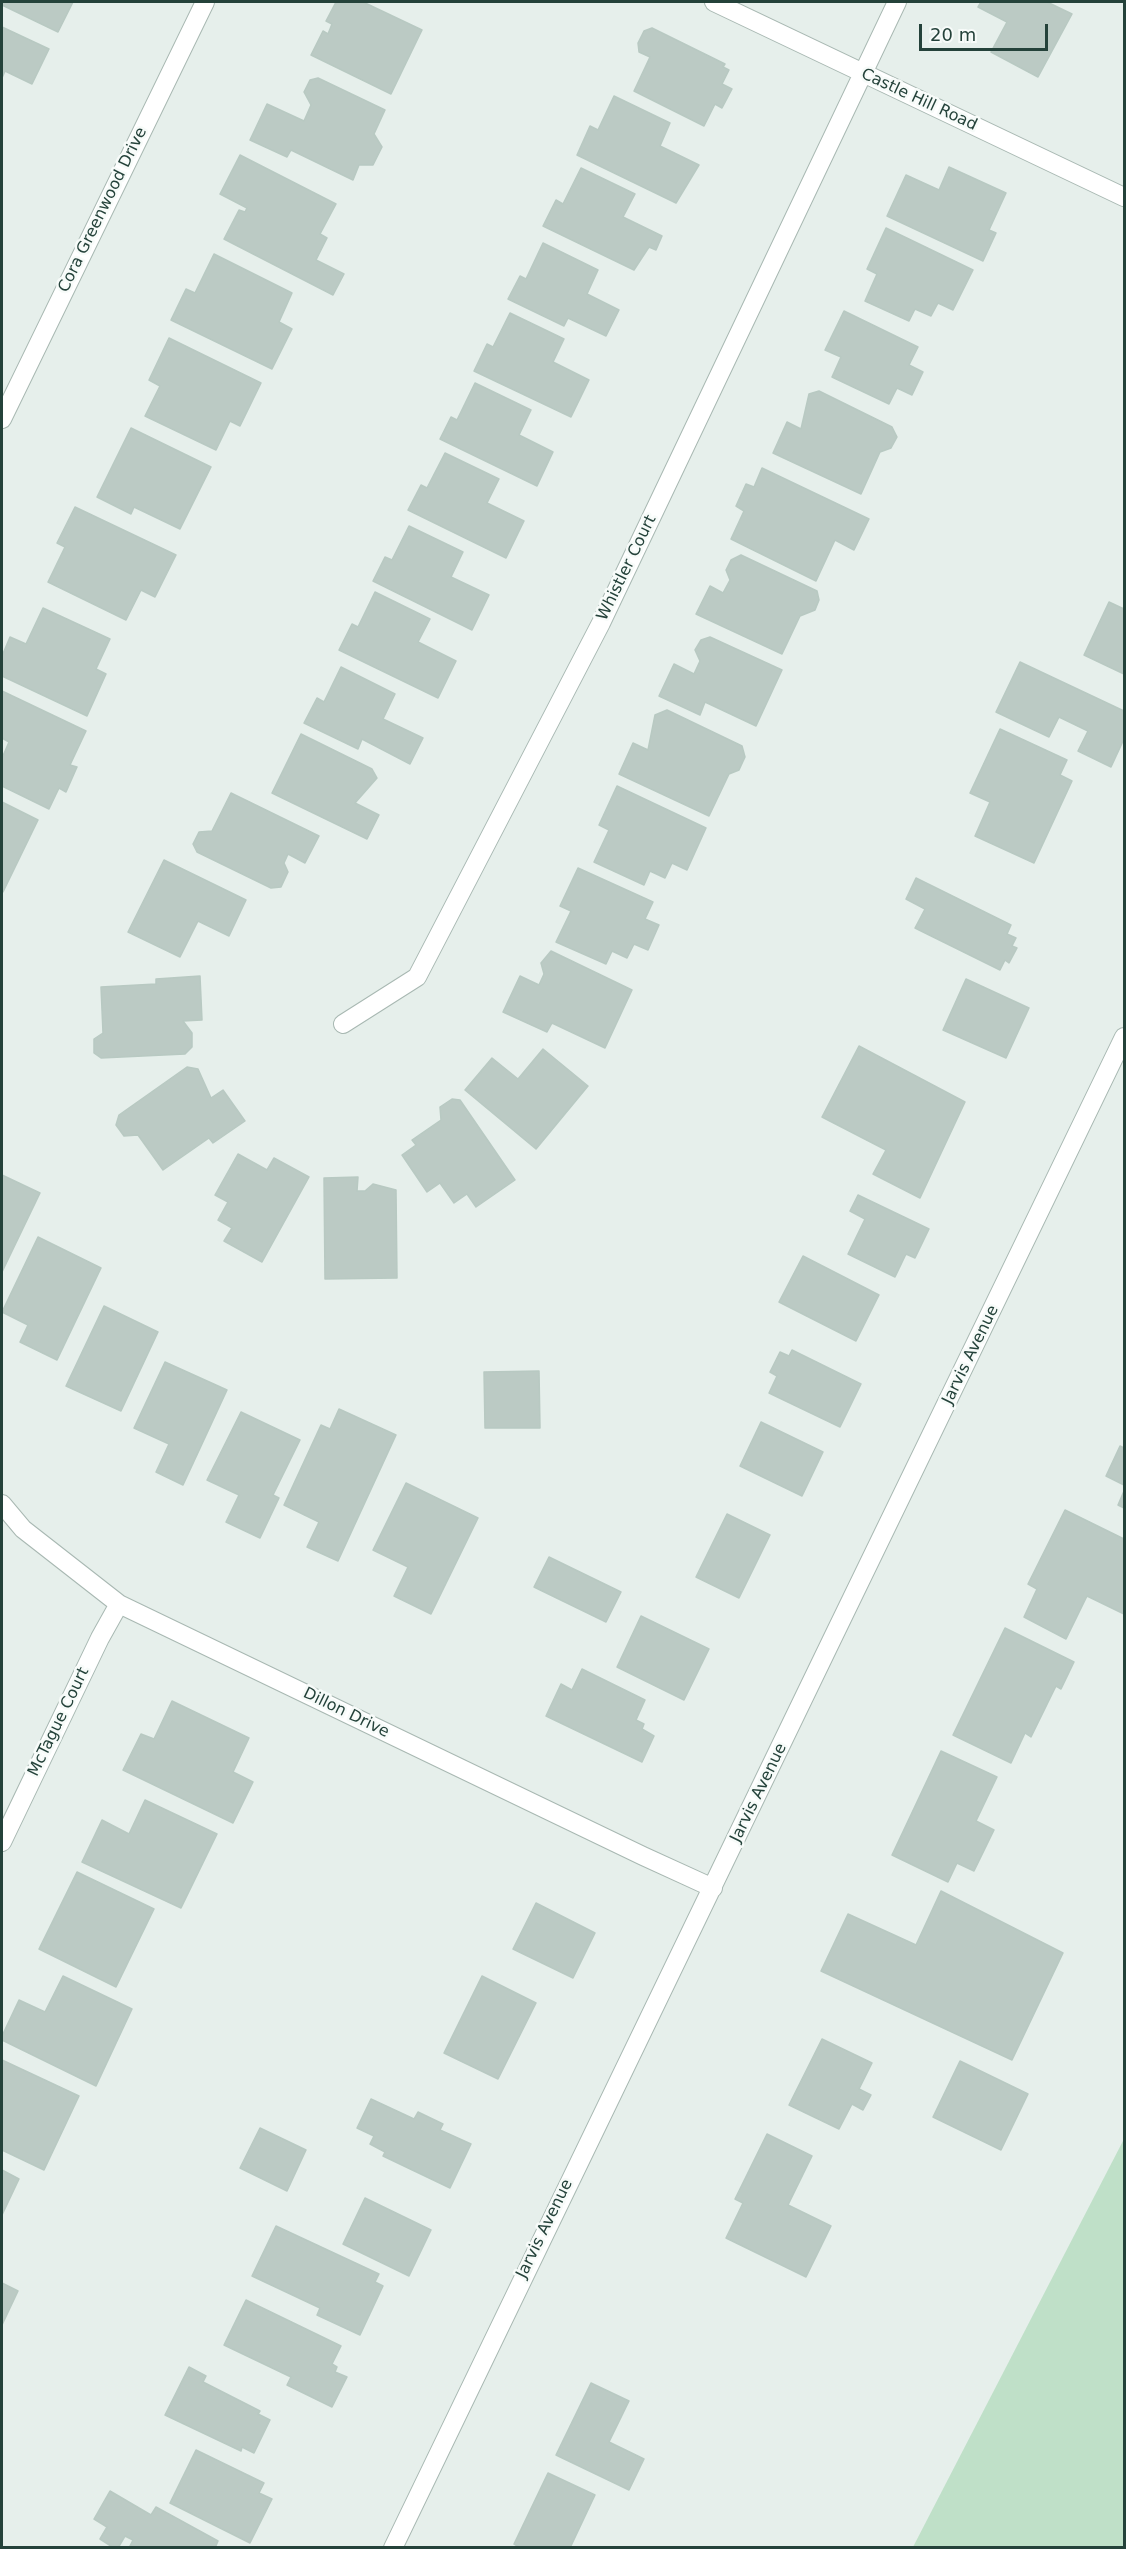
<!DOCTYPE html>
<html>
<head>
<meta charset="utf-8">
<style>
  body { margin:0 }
  #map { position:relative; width:1126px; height:2549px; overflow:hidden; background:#e6efeb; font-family:"DejaVu Sans",sans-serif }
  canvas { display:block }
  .frame { position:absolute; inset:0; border:3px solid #24423a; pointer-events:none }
  .scale { position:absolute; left:919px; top:24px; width:129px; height:27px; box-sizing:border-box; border:3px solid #24423a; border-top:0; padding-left:8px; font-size:18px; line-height:21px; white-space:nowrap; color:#24423a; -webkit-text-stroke:4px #f7fbf9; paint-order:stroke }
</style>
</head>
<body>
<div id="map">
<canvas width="1126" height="2549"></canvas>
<div class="frame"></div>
<div class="scale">20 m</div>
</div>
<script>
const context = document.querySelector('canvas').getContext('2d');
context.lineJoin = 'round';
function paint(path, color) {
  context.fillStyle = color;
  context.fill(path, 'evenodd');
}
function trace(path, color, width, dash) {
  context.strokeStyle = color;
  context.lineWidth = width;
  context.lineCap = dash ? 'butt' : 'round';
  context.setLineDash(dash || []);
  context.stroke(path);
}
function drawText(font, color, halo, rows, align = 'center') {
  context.font = font + ' "DejaVu Sans",sans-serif';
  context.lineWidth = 5;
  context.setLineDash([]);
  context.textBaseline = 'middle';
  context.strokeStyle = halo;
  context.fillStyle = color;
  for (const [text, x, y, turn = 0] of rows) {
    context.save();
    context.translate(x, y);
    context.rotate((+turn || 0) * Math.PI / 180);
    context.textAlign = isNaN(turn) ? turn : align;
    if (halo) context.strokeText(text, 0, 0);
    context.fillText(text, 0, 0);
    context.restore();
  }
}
paint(new Path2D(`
  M1124 2139V2547H913Z`), '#bfe0c8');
const building = new Path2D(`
  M2 2H73L58 32 2 5Z
  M336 2H363L422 30 391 94 311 55 323 31 328 34 332 24 326 21Z
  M981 2H1047L1072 14 1038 77 991 52 1007 22 978 7Z
  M2 27 49 49 32 84 5 71 2 78Z
  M652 28 725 64 723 67 729 70 722 84 732 89 722 108 715 104 704 126 634 91 650 57 639 52 638 43 644 31Z
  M318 78 385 110 374 134 382 147 373 165H359L353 180 291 150 287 157 250 140 267 104 304 121 311 105 304 92 310 80Z
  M614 96 670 123 660 146 699 165 676 203 577 155 590 126 598 130Z
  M240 155 336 204 320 234 327 238 316 260 344 274 333 295 224 239 239 210 245 212 247 208 220 194Z
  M949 167 1006 193 989 230 996 233 983 261 887 216 906 175 939 190Z
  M581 168 635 194 623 217 662 236 656 250 649 247 634 270 543 226 556 200 563 204Z
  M886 228 973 270 953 310 938 303 931 316 915 309 909 321 865 301 877 274 867 269Z
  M543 243 598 270 587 294 619 310 606 336 568 318 564 326 508 299 520 276 526 279Z
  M214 254 292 293 279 322 292 329 272 369 171 320 186 289 195 293Z
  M844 311 918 347 909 365 923 372 912 395 897 388 889 404 832 377 841 357 825 350Z
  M510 313 564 339 553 362 589 380 571 417 474 371 487 344 493 347Z
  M169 338 261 383 240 426 230 421 216 450 145 416 160 386 149 380Z
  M475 383 531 410 519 435 553 452 537 486 440 439 451 417 457 420Z
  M819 391 892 427 897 437 891 448 880 452 861 494 773 453 787 422 801 429 809 394Z
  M131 428 211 467 180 529 134 507 131 514 97 497Z
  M445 453 499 479 487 503 524 521 506 558 408 510 421 485 427 488Z
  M762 468 869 519 854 550 835 540 816 581 731 539 744 511 736 506 746 484 754 487Z
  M75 507 176 555 155 597 141 590 126 620 48 582 65 547 57 543Z
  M409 526 463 552 451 577 489 595 472 630 373 581 385 557 392 560Z
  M741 555 817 591 819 600 815 610 800 616 782 654 696 614 710 586 723 593 730 580 726 570 731 560Z
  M375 592 430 619 418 642 456 661 438 698 339 650 352 624 358 627Z
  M1109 602 1124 609V674L1084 655Z
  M43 608 110 639 96 669 106 674 87 716 2 676V656L10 637 26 644Z
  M710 637 782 670 756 726 705 702 700 715 659 696 674 664 694 674 700 661 695 650 701 640Z
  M1020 662 1124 711V739L1111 767 1078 751 1088 731 1059 717 1049 737 996 712Z
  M341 667 395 694 383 719 423 738 410 764 362 739 358 749 304 723 317 698 324 702Z
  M2 691 86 731 70 765 77 767 66 792 59 788 49 809 2 786V758L9 742 2 738Z
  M667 710 742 746 745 757 739 770 729 774 709 816 619 774 633 743 648 750 655 715Z
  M1000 729 1067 760 1060 775 1072 781 1034 863 975 836 990 802 970 793Z
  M301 734 372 769 377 778 355 803 379 815 367 839 272 793Z
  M617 786 706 828 687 870 672 863 665 878 650 871 644 885 594 862 609 830 599 825Z
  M231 793 319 836 305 863 288 854 284 863 288 872 281 887 271 888 197 852 193 844 199 832 212 831Z
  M2 802 38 820 3 892 2 891Z
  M164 860 246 900 229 936 198 921 180 957 128 932Z
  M578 868 653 902 645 919 659 925 648 950 634 944 627 958 612 951 606 964 556 942 571 911 560 906Z
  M916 878 1011 925 1007 934 1016 938 1012 946 1017 948 1009 963 1005 960 1000 970 915 928 925 909 906 899Z
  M551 951 632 990 605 1048 552 1023 547 1032 503 1012 520 976 539 985 544 974 541 963Z
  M200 976 202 1020 183 1021 192 1033V1047L185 1054 101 1058 94 1053V1039L103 1033 101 987 156 984V979Z
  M966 979 1029 1008 1006 1058 943 1030Z
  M859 1046 965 1102 920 1198 873 1174 886 1150 822 1117Z
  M543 1049 588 1086 536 1149 465 1090 492 1058 518 1079Z
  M187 1067 198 1069 211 1098 223 1090 245 1121 213 1143 209 1138 163 1170 138 1135 124 1136 116 1125 119 1115Z
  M452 1099 460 1100 515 1180 476 1207 467 1194 454 1203 440 1183 427 1192 402 1155 416 1145 412 1140 441 1120 440 1107Z
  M238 1154 267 1170 274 1158 309 1177 262 1262 224 1241 232 1228 218 1220 228 1202 215 1195Z
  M2 1175 40 1193 2 1272Z
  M358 1177 357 1191H365L373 1184 396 1190 397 1278 325 1279 324 1178Z
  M858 1195 929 1229 915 1258 906 1254 895 1277 848 1254 865 1219 850 1211Z
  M38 1237 101 1268 57 1360 20 1342 28 1325 2 1312Z
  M803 1256 879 1295 856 1341 779 1302Z
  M104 1306 158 1332 121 1411 66 1386Z
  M792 1350 861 1384 840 1427 769 1393 777 1376 770 1372 780 1352 789 1356Z
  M165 1362 227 1390 183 1485 156 1472 169 1444 134 1428Z
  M539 1371 540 1428H485L484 1372Z
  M339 1409 396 1435 338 1561 307 1547 319 1522 284 1505 321 1425 330 1429Z
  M241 1412 300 1440 273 1495 279 1498 260 1538 226 1522 239 1495 207 1480Z
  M761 1422 823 1452 802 1496 740 1466Z
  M1120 1446 1124 1448V1485L1106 1476Z
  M406 1483 478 1518 431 1614 394 1596 408 1567 373 1550Z
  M1124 1491V1508L1118 1505Z
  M1065 1510 1124 1539V1614L1087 1596 1066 1639 1024 1617 1037 1589 1028 1584Z
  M727 1514 770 1535 739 1598 696 1577Z
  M549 1557 621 1592 606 1622 534 1587Z
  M641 1616 709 1649 684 1700 617 1667Z
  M1005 1628 1074 1662 1061 1689 1056 1686 1031 1737 1025 1733 1011 1763 953 1735Z
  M582 1669 645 1700 636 1720 644 1724 642 1729 654 1736 642 1762 546 1716 561 1684 572 1690Z
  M172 1701 249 1738 233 1772 253 1782 233 1823 123 1770 141 1734 154 1739Z
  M941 1751 997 1777 976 1821 994 1830 974 1871 957 1863 948 1882 892 1855Z
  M145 1800 217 1834 181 1908 82 1862 102 1820 129 1834Z
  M77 1872 154 1909 116 1987 39 1949Z
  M941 1891 1063 1953 1012 2060 821 1971 848 1914 916 1945Z
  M536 1903 595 1933 573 1978 513 1949Z
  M63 1976 132 2009 96 2086 2 2040V2036L19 2000 45 2012Z
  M482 1976 536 2003 498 2079 444 2053Z
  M822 2039 872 2063 859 2089 871 2095 863 2110 852 2104 839 2129 789 2105Z
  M2 2060 79 2096 44 2170 2 2150Z
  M960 2061 1028 2094 1001 2150 933 2117Z
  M371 2099 414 2119 418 2112 443 2124 440 2130 471 2144 450 2188 383 2156 385 2152 370 2144 374 2136 357 2128Z
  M260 2128 306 2150 287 2191 240 2168Z
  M767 2134 812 2156 788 2205 831 2226 806 2277 726 2238 743 2203 735 2199Z
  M2 2170 19 2179 2 2215Z
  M365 2198 431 2230 409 2276 343 2244Z
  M276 2226 379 2274 375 2282 383 2286 360 2335 317 2315 320 2308 252 2276Z
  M2 2283 18 2291 2 2325Z
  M246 2300 341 2346 332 2364 337 2367 335 2372 347 2377 332 2407 287 2385 291 2377 224 2345Z
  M189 2367 206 2376 203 2382 260 2411 258 2414 270 2420 254 2453 242 2447 241 2451 165 2415Z
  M591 2383 629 2401 609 2442 644 2459 629 2490 556 2455Z
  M196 2450 264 2483 259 2493 272 2499 250 2543 170 2503Z
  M548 2473 595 2495 570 2548H521L514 2544Z
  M110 2491 151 2515 156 2507 218 2541 215 2548H129L133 2540 125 2536 118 2548H114L100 2539 107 2527 94 2519Z`);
paint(building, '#bbcac4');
trace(building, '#b8c9c2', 1.5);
const minor = new Path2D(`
  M714 2 1124 197
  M2 419 205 2
  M343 1024 417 977 601 623 897 2
  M2 1504 23 1529 119 1604 643 1856 713 1888
  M2 1842 100 1638 119 1604
  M393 2548C634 2043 881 1541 1124 1037`);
trace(minor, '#a8b8b2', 20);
trace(minor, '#fff', 18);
drawText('16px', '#24423a', '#f7fbf9', [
  ["Castle Hill Road",919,100,25],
  ["Cora Greenwood Drive",103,210,-64],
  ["Whistler Court",627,568,-64],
  ["Jarvis Avenue",971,1355,-64],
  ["Dillon Drive",346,1713,26],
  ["McTague Court",59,1722,-64],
  ["Jarvis Avenue",759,1793,-64],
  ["Jarvis Avenue",545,2229,-64]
]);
</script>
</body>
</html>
